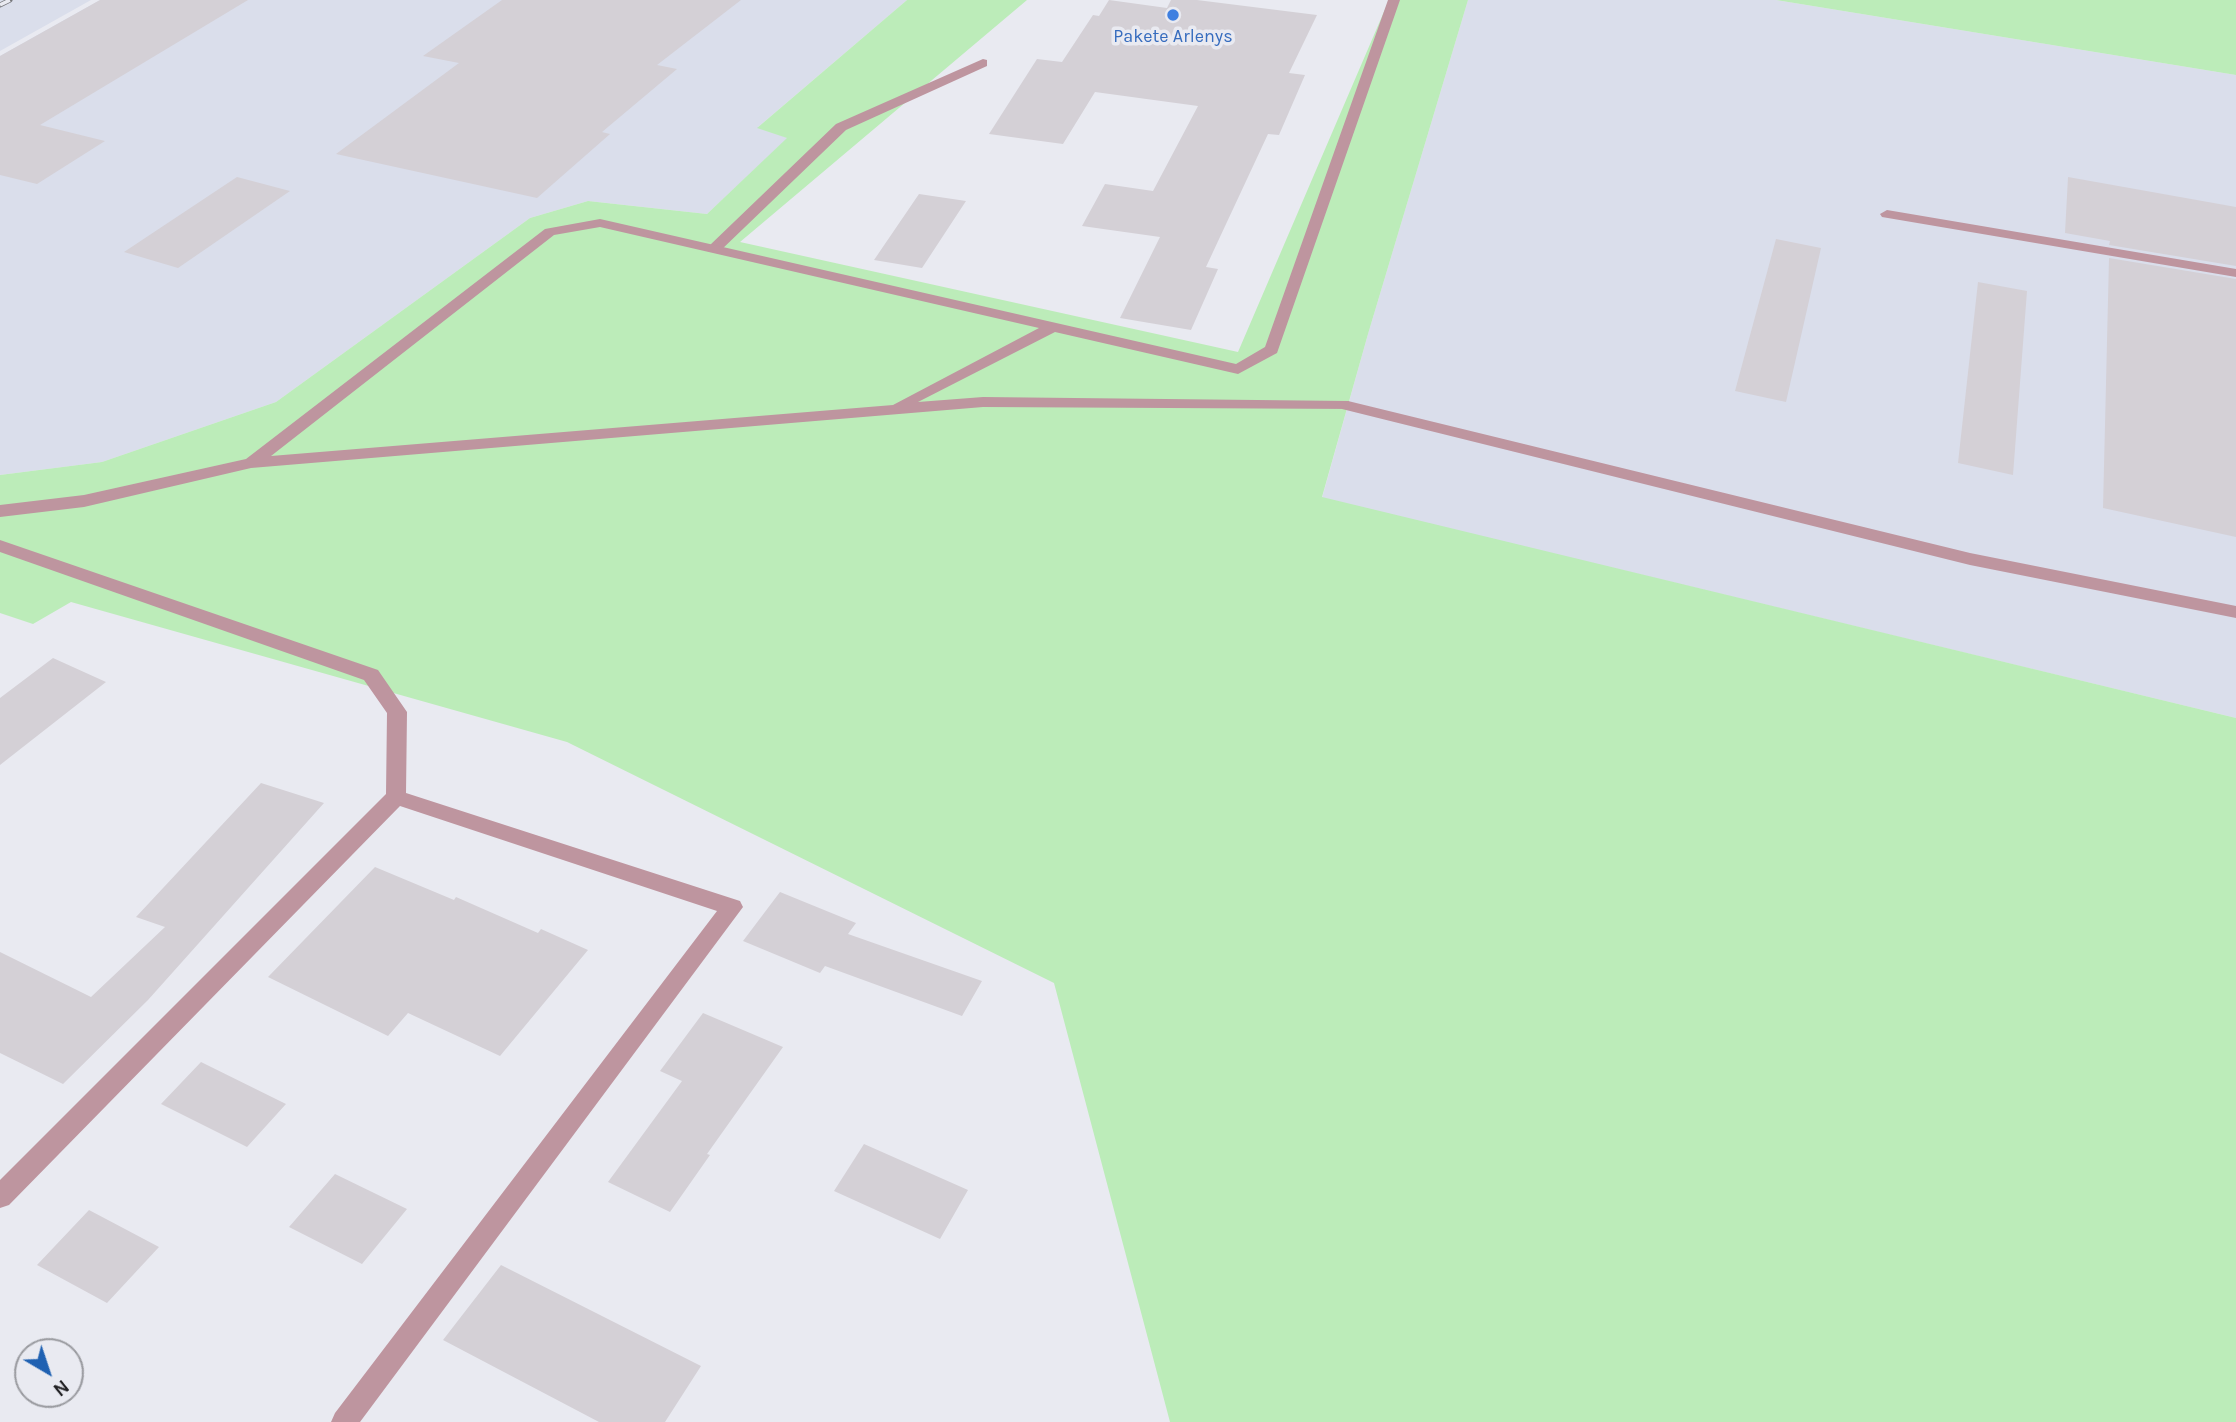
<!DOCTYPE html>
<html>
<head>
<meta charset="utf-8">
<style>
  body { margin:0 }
  #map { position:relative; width:2236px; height:1422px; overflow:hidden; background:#e9eaf1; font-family:Karla,sans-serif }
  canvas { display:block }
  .north { position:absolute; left:14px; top:1338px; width:70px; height:70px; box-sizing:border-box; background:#e9eaf1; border:2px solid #999a9f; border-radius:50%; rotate:141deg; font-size:19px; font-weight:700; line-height:28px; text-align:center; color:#222225 }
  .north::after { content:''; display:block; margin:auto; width:24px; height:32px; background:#1f61b2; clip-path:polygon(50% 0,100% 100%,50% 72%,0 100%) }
</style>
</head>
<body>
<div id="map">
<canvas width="2236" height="1422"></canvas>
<div class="north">N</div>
</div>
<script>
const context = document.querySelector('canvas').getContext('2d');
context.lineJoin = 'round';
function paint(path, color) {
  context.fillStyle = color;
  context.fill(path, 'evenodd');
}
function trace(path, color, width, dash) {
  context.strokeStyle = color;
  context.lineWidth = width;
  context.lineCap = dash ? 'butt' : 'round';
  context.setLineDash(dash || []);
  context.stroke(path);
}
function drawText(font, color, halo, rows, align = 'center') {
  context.font = font + ' Karla,sans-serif';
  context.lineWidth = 7;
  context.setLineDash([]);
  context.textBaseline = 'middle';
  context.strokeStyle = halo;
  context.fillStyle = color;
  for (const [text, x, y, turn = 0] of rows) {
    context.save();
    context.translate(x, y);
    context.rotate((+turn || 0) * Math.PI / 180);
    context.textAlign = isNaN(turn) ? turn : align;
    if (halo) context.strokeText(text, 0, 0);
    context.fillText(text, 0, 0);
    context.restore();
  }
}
paint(new Path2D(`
  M0 0H91L0 51Z
  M100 0H907L758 127 788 138 707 214 588 201 530 218 276 402 102 462 0 475V56Z
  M1468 0H1776L2236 75V718L1322 498 1368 334Z`), '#dadeeb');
paint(new Path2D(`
  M907 0H1027L740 242 1238 352 1389 0H1468L1368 334 1322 497 2236 718V1422H1170L1054 983 567 742 71 602 33 624 0 613V475L102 462 276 402 530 218 588 201 707 214 787 138 757 128Z
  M1776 0H2236V75Z`), '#bcecb9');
paint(new Path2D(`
  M100 0H248L40 125 105 141 37 184 0 175V56Z
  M502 0H741L657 65 677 69 602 132 610 134 537 198 336 154 459 63 423 56Z
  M1109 0 1167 8 1171 0H1197L1317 15 1289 73 1305 75 1279 135 1268 134 1206 267 1218 269 1191 330 1120 318 1160 237 1082 226 1105 184 1153 191 1198 106 1095 92 1063 144 989 134 1037 59 1062 62 1093 15 1099 16Z
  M237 177 290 191 178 268 124 252Z
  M2068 177 2236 207V266L2109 245 2110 241 2065 233Z
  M919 194 966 201 922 268 874 260Z
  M1776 239 1821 248 1786 402 1735 391Z
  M2109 258 2236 279V537L2103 508Z
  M1978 282 2027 291 2013 475 1958 463Z
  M53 658 106 682 0 765V698Z
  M261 783 324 803 148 1000 63 1084 0 1053V952L91 997 165 927 136 917Z
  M375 867 454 900 456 897 538 933 541 929 588 950 500 1056 408 1013 388 1036 268 977Z
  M780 892 856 923 848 934 982 981 962 1016 825 966 820 973 743 941Z
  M703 1013 783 1047 707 1154 710 1155 670 1212 608 1182 682 1081 660 1071Z
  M201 1062 286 1104 247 1147 161 1104Z
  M864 1144 968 1190 940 1239 834 1191Z
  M335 1174 407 1209 362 1264 289 1227Z
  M89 1210 159 1247 107 1303 37 1265Z
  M501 1265 701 1366 665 1422H599L443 1340Z`), '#d4d0d6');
paint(new Path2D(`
  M983 59 987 60V66L846 130 719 252H709L707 249 709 246 836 124Z
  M1887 210 2236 269V277L1882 217 1880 214Z
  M1348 401 1970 553 2236 606V618L1970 565 1342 409 1340 406Z`), '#be959f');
paint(new Path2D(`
  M1388 0H1400L1277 353 1238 374 1055 332 918 402 983 397 1348 401 1356 406 1354 409 983 407 251 468 84 507 0 517V505L84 495 246 459 545 229 600 219 1236 364 1265 347ZM600 227 1039 328 893 405 271 456 554 235Z
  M0 540 378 670 407 712 406 793 740 901 743 907 360 1422H331L335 1413 717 911 400 806 9 1205 0 1208V1180L386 794 387 713 364 680 0 552Z`), '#be959f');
const rail = new Path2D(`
  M0 5 10 0`);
trace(rail, '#76777b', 5);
trace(rail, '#e9eaf1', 3.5, [11]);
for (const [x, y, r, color] of [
  [1173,15,7,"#3f7fe0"]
]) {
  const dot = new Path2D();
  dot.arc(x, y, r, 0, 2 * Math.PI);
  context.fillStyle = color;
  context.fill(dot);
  trace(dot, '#e9eaf1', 2.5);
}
drawText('18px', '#366cbe', '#e9eaf1', [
  ["Pakete Arlenys",1173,37]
]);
</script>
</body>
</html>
